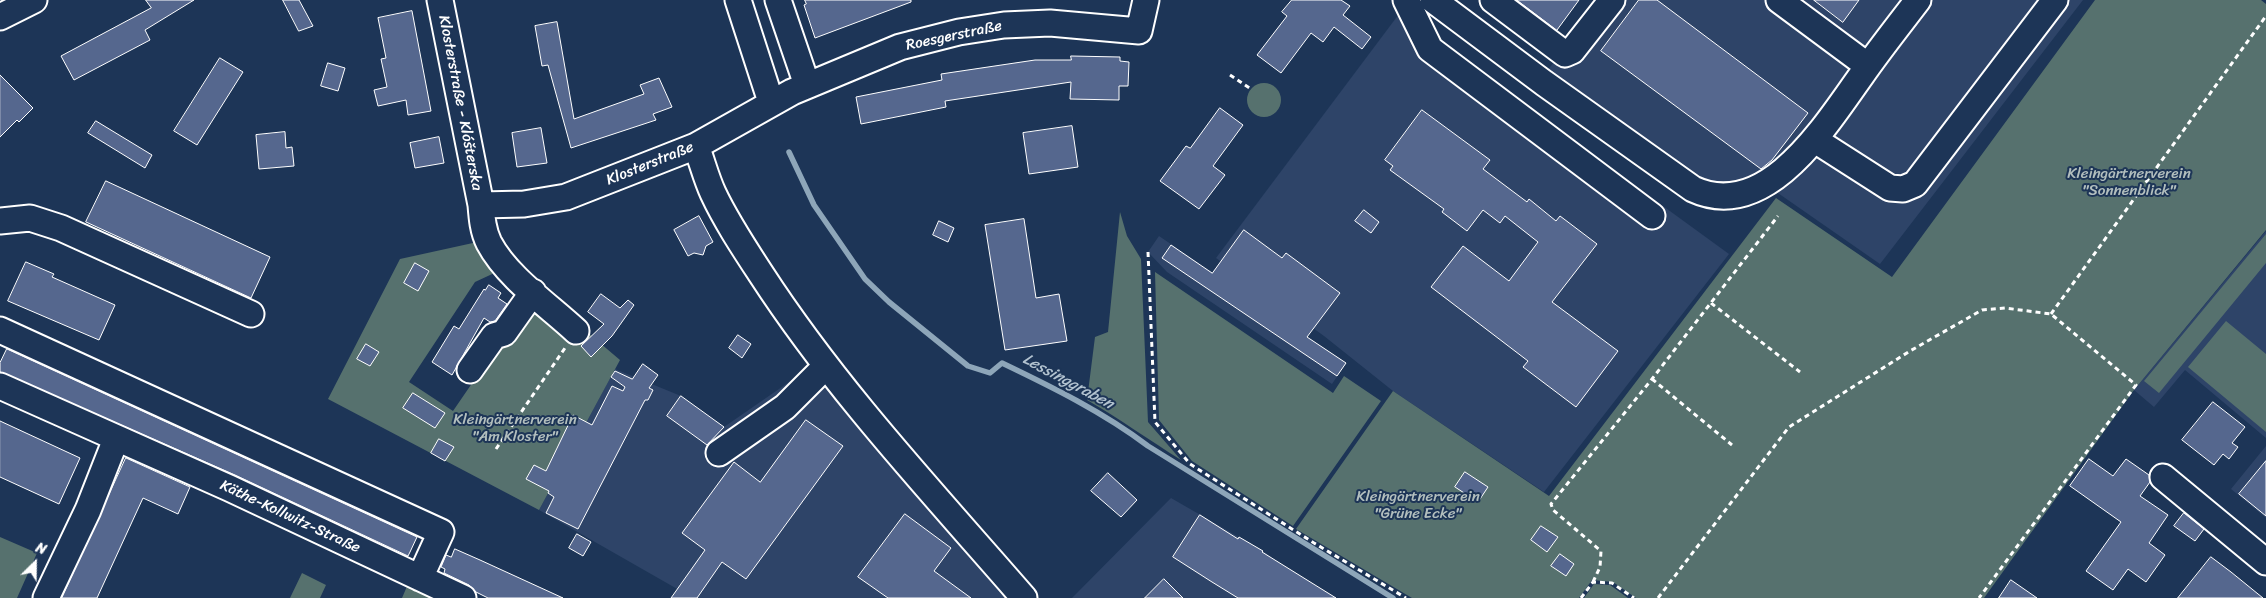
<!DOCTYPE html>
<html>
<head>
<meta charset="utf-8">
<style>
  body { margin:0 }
  #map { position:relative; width:2266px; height:598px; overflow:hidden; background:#1d3557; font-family:Sriracha,sans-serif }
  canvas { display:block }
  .north { position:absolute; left:10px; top:538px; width:50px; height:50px; -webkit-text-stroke:4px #1d3557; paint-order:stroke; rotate:23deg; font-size:14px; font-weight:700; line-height:20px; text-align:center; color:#fff }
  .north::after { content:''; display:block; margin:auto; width:18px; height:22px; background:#fff; clip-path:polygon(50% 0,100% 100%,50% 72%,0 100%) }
</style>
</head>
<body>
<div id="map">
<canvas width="2266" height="598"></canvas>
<div class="north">N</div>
</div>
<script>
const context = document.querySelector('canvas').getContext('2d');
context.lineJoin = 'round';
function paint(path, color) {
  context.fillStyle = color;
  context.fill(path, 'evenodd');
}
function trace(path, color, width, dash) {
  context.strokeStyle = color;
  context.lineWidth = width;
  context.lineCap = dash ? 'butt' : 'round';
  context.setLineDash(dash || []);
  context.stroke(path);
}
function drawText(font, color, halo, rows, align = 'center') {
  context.font = font + ' Sriracha,sans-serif';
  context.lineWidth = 4;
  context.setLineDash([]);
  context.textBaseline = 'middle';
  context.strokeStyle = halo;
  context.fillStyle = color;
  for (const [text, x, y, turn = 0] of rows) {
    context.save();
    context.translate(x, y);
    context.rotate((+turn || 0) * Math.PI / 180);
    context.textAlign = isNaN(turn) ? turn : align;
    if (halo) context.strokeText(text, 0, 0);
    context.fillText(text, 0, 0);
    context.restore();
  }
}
paint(new Path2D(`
  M1602 0H2083L1880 264 1775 191 1733 209 1714 211 1702 204 1537 84Z
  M1399 14 1729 254 1544 492 1393 391 1324 336 1216 258Z
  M2266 231V438L2185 370 2154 407 2134 390Z
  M1159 236 1346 363 1332 384 1167 272 1148 252Z
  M818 362 1020 598H693L539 510 615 369 681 396 724 427Z
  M2266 446V518L2231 489Z
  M1171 498 1263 551 1278 562 1336 598H1072Z`), '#2e4468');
paint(new Path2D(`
  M2095 0H2261L2266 4V230L2134 390 1984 598H1636L1613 582 1592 580 1579 598H1412L1296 529 1393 391 1549 496 1776 198 1892 277Z
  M1247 100a17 17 0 1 1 34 0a17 17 0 1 1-34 0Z
  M1120 212 1127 236 1141 259 1148 422 1181 460C1149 440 1120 419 1087 400L1095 337 1108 332Z
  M2266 234V263L2159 393 2144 381Z
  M482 241 503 269 475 282 409 382 453 411 501 341 534 300 587 332 620 360 539 510 328 399 400 259Z
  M1155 272 1333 393 1344 376 1381 401 1293 526 1192 461 1159 420Z
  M2226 321 2266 354V432L2188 367Z
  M0 537 37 553 17 598H0Z
  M302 573 326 585 320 598H290Z
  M408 584 438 598H402Z
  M1594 584 1610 585 1628 598H1584Z`), '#56716e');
trace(new Path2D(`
  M789 152 814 205 865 279 889 302 968 366 990 373 1002 363C1052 387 1103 412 1148 446L1393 598`), '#8ea6b9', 5.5);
const building = new Path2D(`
  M146 0H194L145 30 150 40 74 80 61 56 151 8Z
  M283 0H299L313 26 299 31Z
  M805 0H911V2L815 38 804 5 806 4Z
  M1292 0H1341L1350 6 1343 15 1371 37 1362 49 1334 27 1323 42 1311 33 1281 73 1257 55 1287 16 1282 12Z
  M1517 0H1579L1557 30Z
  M1639 0H1657L1808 113 1772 160 1761 169 1601 51Z
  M1814 0H1859L1843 22Z
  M412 11 431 111 408 115 406 100 378 106 374 90 387 87 381 59 386 58 378 18Z
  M557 22 574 119 644 94 640 85 659 78 672 107 653 114 656 120 571 148 548 65 542 66 535 26Z
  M1071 56 1120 57V61L1129 62 1128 86H1119V100L1070 99 1071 82 945 101 946 107 861 124 856 97 942 80 941 74 1035 60H1071Z
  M220 58 243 72 197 145 174 131Z
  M328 63 345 68 338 91 321 86Z
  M0 75 33 108 19 122 17 120 0 137Z
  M1220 108 1243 125 1213 166 1225 175 1199 209 1160 181 1186 146 1190 148Z
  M1422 110 1490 160 1483 169 1527 202 1529 199 1556 221 1560 216 1597 244 1552 302 1618 351 1576 407 1523 367 1528 361 1431 287 1463 246 1509 281 1538 242 1505 216 1500 223 1483 210 1467 231 1442 212 1444 209 1390 170 1393 166 1385 160Z
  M96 121 152 155 145 168 88 133Z
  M1072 126 1078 167 1029 174 1023 133Z
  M541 128 547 163 517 167 512 133Z
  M285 132 286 148 292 147 294 166 259 169 256 135Z
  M439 137 444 163 415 168 410 143Z
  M106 181 270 257 251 298 86 222Z
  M1364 210 1379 222 1371 233 1355 221Z
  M699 216 713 242 706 246 703 255 694 253 688 256 674 230Z
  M1024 219 1036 298 1059 294 1067 341 1005 350 985 225Z
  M939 221 954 228 948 242 933 235Z
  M1244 230 1282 258 1286 253 1340 293 1307 337 1346 363 1337 376 1162 258 1171 245 1212 273Z
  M26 262 54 274 52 277 115 305 99 340 8 301Z
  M415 263 429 271 418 291 404 283Z
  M489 285 501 293 498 298 507 304 495 321 490 322 484 318 452 375 432 362 454 326 459 329 484 289 485 290Z
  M601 294 620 308 628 300 634 305 612 336 591 357 581 346 604 324 588 312Z
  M738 335 751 344 742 358 729 348Z
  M366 344 379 352 370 366 357 359Z
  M7 349 417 537 410 552 408 556 235 475 0 372V363Z
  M643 364 658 375 649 388 653 390 648 400H645L578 529 546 513 554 497 548 493 549 491 526 479 534 465 546 471 573 415 592 425 612 386 623 391 625 387 611 377 615 371 632 379Z
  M413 393 445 413 435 428 403 408Z
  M681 396 724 427 707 445 667 416Z
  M2213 402 2245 427 2232 443 2238 447 2229 459 2223 454 2214 465 2182 440Z
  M806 420 843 446 746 579 722 562 697 598H671L705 550 682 533 734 462 760 482Z
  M0 421 80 458 59 504 0 477Z
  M439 439 454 447 445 461 431 453Z
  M126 458 190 487 178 514 143 498 97 598H62Z
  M2089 459 2113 476 2126 459 2149 475 2150 482 2140 496 2168 515 2149 543 2165 555 2146 582 2128 569 2113 590 2086 571 2121 522 2070 486Z
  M2266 461V516L2239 494Z
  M1465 472 1488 487 1478 502 1455 487Z
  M1108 473 1137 500 1121 517 1091 491Z
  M2184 513 2204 529 2195 541 2174 526Z
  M905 514 951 548 934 571 971 598H888L858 577Z
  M1200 515 1238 539 1239 537 1263 551 1262 552 1336 598H1238L1212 582 1173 557Z
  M1541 526 1558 537 1547 552 1531 540Z
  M577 534 591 542 583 556 569 548Z
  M455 549 480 560 563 598H488L476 592 469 585 444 573 445 569 441 567 446 555 451 557Z
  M1560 554 1574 564 1566 576 1551 566Z
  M2211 557 2231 572 2263 598H2178Z
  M1164 579 1183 598H1145Z
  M2011 580 2037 598H1999Z`);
paint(building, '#55678e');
trace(building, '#fff', 1);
const minor = new Path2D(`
  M440 0 481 205C482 218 483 231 489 243 507 277 548 305 576 331
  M738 0 771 102
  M778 0 807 85
  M1406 0 1430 49 1652 216
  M1433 0 1544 83 1693 189C1766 223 1825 126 1861 76 1879 50 1899 25 1918 0
  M1493 0 1565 54 1572 51 1612 0
  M1779 0 1868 66
  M0 17 34 0
  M1815 140 1890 188 1903 189 1915 184 2055 0
  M696 146C702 161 706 178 713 193 726 221 744 248 761 274 837 391 933 493 1024 598
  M481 205 524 204 566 197 696 146 792 92 900 47 959 32 1004 25 1050 23 1139 31 1146 0
  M0 221 30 218 61 228 251 314
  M0 330 441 532 420 578
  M470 370 494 336 504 333 533 292
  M0 386 229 488 463 598
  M719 453 785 407 826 366
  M2163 477 2266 562
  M46 598 88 510 116 439`);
trace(minor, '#fff', 29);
trace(new Path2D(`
  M1230 75 1251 89
  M1148 252 1155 422 1190 464 1314 543 1406 598
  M1711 303 1800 372
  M2051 314 2266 16
  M1652 379 1732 445
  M496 449 565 348
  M1593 582 1600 567 1601 551 1553 510 1551 504 1652 379 1778 216
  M1581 598 1593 582 1612 583 1634 598
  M1658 598 1789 427 1910 351 1982 310 2005 308 2051 314 2136 385 1979 598`), '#fff', 3, [5, 4]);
trace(minor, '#1d3557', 25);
drawText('15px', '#fff', '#1d3557', [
  ["Roesgerstraße",954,36,-12],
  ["Klosterstraße - Klóšterska",460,103,79],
  ["Klosterstraße",650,164,-22],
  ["Käthe-Kollwitz-Straße",290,517,25]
]);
drawText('15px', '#b3bfbe', '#1d3557', [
  ["Kleingärtnerverein",2129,174],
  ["\"Sonnenblick\"",2129,191],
  ["Kleingärtnerverein",515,420],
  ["\"Am Kloster\"",515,437],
  ["Kleingärtnerverein",1418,497],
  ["\"Grüne Ecke\"",1418,514]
]);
drawText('italic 16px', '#b3c3d0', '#1d3557', [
  ["Lessinggraben",1068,382,28]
]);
</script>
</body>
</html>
